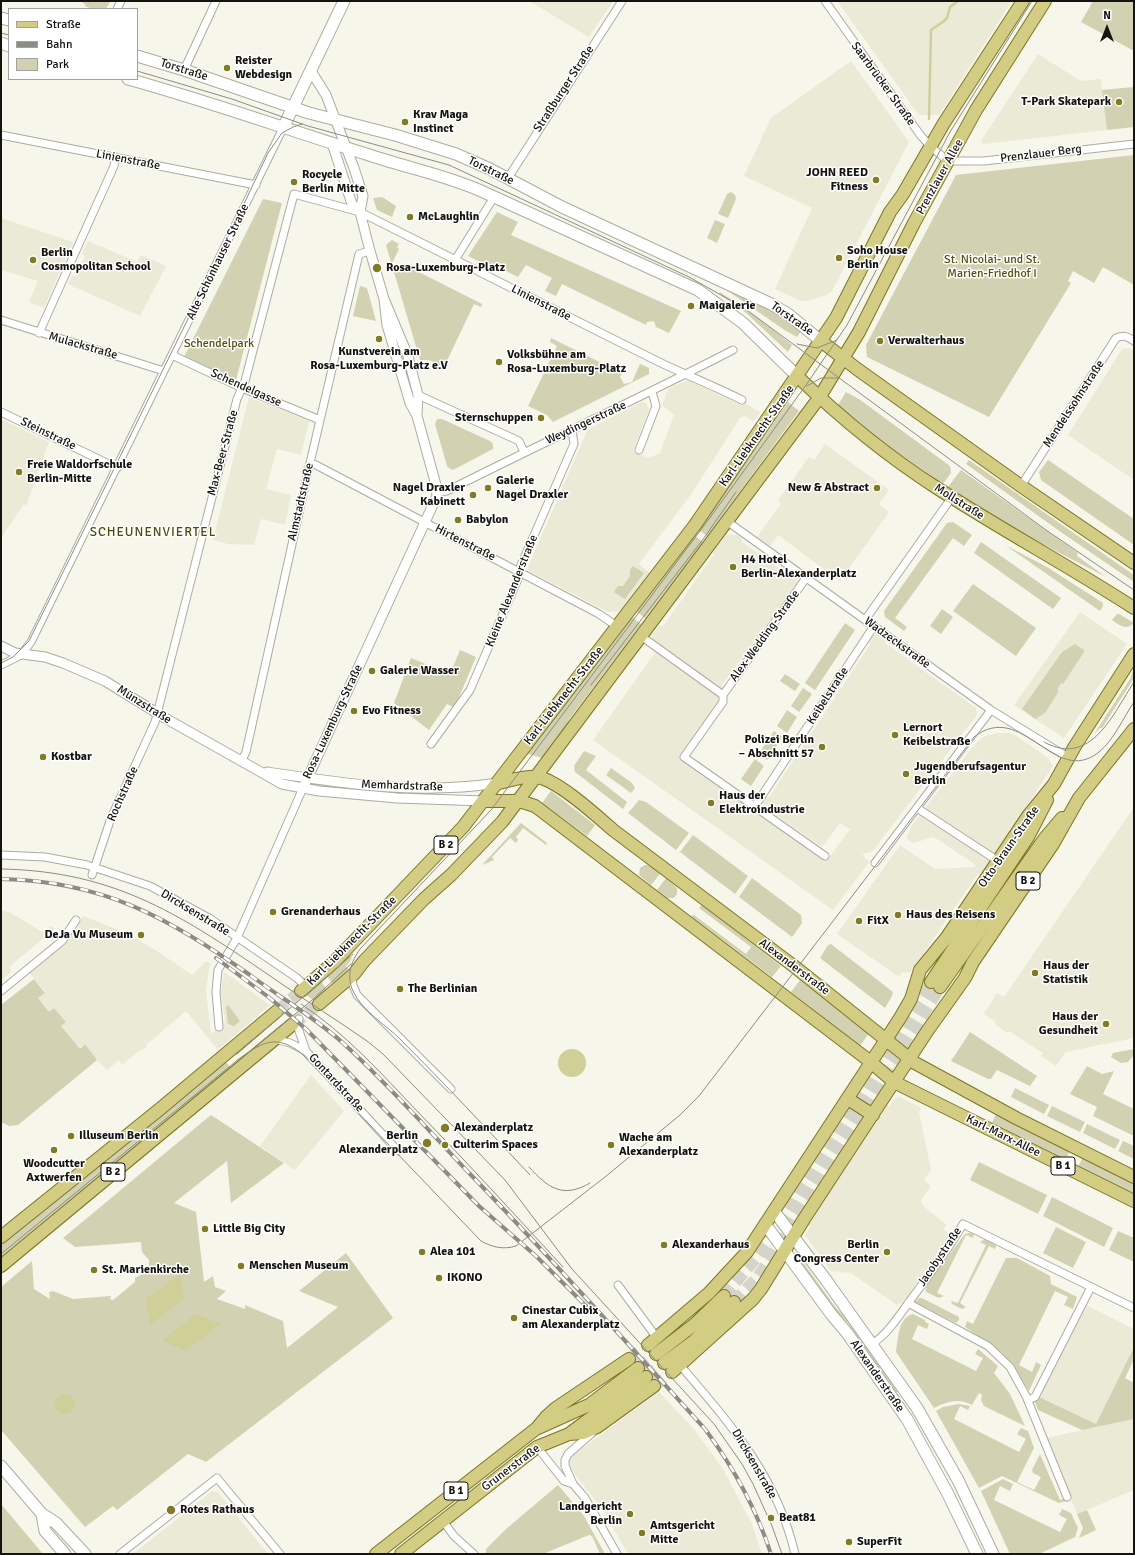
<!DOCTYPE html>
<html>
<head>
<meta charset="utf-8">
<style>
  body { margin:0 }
  #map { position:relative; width:1135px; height:1555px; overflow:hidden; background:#f7f6ea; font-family:Signika,sans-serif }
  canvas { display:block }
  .frame { position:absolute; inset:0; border:2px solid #14130f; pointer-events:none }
  .legend { position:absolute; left:8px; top:8px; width:130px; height:72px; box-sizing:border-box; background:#fff; border:1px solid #a1a19f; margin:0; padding:5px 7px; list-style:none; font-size:12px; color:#14130f }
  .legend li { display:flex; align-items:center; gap:8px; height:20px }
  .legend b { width:20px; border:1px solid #a1a19f }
  .north { position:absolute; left:1087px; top:8px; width:40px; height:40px; -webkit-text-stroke:3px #fff; paint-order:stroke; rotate:0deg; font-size:11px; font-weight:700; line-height:16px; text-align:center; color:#14130f }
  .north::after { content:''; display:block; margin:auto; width:14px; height:18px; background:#14130f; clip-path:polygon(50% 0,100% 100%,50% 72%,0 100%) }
</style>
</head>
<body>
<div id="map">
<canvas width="1135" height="1555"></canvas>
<div class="frame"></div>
<ul class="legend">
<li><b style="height:5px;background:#d2cd83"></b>Straße</li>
<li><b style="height:5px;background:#8d8c84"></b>Bahn</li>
<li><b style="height:11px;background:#d2d1b1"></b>Park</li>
</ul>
<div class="north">N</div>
</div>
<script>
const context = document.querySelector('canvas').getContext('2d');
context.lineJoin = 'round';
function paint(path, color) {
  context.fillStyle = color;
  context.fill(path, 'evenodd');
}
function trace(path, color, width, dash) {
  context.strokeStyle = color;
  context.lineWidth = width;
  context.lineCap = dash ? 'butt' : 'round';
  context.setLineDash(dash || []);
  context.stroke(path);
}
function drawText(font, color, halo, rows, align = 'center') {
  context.font = font + ' Signika,sans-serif';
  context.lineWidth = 3;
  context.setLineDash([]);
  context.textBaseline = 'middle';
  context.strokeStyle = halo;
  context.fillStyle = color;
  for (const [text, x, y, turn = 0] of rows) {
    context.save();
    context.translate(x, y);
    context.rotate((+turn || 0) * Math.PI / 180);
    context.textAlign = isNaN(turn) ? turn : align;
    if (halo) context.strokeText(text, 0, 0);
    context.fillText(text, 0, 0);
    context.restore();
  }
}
paint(new Path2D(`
  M529 1H613L589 37Z
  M837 1H1012L939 115H919Z
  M1038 54 1081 81 1101 79 1107 130 984 144 981 141Z
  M851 61 909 142 832 291 827 295 807 301H800L775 289 812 208 744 176 771 118Z
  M1 218 73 242 44 308 29 302 38 281 1 270Z
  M88 241 137 262 141 255 166 266 140 316 68 284 72 275 76 277 85 256 82 254Z
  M1130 348 1134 351V480L1068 435 1122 349Z
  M688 380 741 405 743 402 760 412 754 421 744 416 740 418 692 493 639 564 649 572 650 575 628 602 620 611 608 612 529 571 528 567 588 429 642 402 646 403 649 409 633 451 649 458 660 453 674 415 662 405 669 388Z
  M249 397 309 421 301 455 277 449 266 489 291 495 285 525 261 519 254 545 228 544 213 540Z
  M1 419 49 442 26 506 24 504 1 538Z
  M825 444 889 490 879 504 889 512 840 581 778 535 770 546 757 537 781 504 778 500 809 457 814 460Z
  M727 534 737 535 742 538V542L792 577 794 575 799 583 796 588 794 587 722 685 723 688 721 690 655 643 652 635 659 626H663L713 556V552Z
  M1080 612 1127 644 1064 738 1014 705Z
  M877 634 884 638 885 643 976 708 977 715 872 852 865 853 862 856 870 861 833 910 593 740 657 650 720 698V702L681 756 824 859H828L850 829 840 823 824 845 820 846 764 806 763 802 765 798 769 797 870 645 869 641 872 636Z
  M998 733H1009L1018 737 1048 758 1053 766 982 874 977 875 910 973 902 972 899 977 837 934 900 845 935 869 974 867 976 865 934 837 913 843 907 839V836L912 825 975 744 985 736Z
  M1134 807V1038L1066 1052 1056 1066 1041 1056 1043 1053 1009 1031 1007 1033 995 1024 996 1022 984 1014 997 993 1004 997Z
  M1 910 11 913 42 932 51 926 55 929 11 965 10 968 11 972 1 980Z
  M83 916 129 934 160 953 192 975 206 961 210 963 206 990 211 1034 225 1022 221 993 224 972 270 1005 218 1050 186 1011 146 1045 147 1047 141 1051 140 1050 122 1065 119 1060 107 1070 97 1060 85 1044 80 1049 61 1026 66 1022 54 1008 49 1012 38 998 45 992 29 972 66 942 78 926Z
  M311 1075 344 1111 295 1170 260 1146Z
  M900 1097 921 1108 919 1112 931 1170 924 1180 931 1186 921 1200 923 1206 947 1225 943 1229 951 1236 902 1303 897 1305 851 1273 831 1271 805 1235 810 1227 807 1225 887 1105 889 1107 895 1098Z
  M1084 1304 1134 1329V1347L1096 1424 1037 1396Z
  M659 1392 694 1429 723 1469 752 1524 762 1554H628L602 1509 571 1469 569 1461 573 1455Z
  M1134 1419V1490L1077 1514 1046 1438Z
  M212 1491 218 1492 268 1554H133Z`), '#eaead6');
paint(new Path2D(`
  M80 1H110V2L106 9H92L85 6V4Z
  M1093 1H1134V51L1081 22Z
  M1134 87V127L1107 130 1102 90Z
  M1134 155V285L1103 267 1094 283 1073 271 1068 281 1071 283 989 417 867 357 866 345 956 175Z
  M731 192 735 195 736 199 728 218 718 214 727 194Z
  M382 197 396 206 392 217 377 210 373 198Z
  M263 199 282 203 236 380 184 357Z
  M497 212 518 222 511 235 681 311 669 333 656 327 654 321 647 322 646 325 562 284 556 296 545 291 552 278 526 265 518 277 492 264 490 267 468 256Z
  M715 220 725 224 717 243 707 238Z
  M392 240 399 244 397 247 399 249 392 263 395 269H403L405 265 482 304 481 307 474 304 444 367 429 360H420L386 245Z
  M360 286 367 288 376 321 353 316Z
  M722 287 758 302 801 331 797 337 786 331Z
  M720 292 761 320 792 345 788 352 745 312 719 294Z
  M551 338 622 373 620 377 624 384 632 382 640 364 649 368V374L553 422 547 415 528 406 557 346 550 342Z
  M846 392 859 399 950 466 951 473 943 484 890 447 838 405Z
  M788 402 799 411 707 536 699 530Z
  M437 419H442L490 441 493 444V449L453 470 450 469 447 466 435 424Z
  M969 460 1134 575V582L1058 530 966 464Z
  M1048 460 1134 519V545L1041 480 1039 472Z
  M961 470 1078 553 1077 556 1106 577 990 517 948 487Z
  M953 522 972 535 964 546 953 538 895 618 907 627 904 631 885 617 884 611 947 523Z
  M695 536 703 542 645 618 637 612Z
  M981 542 1061 598 1053 609 974 553Z
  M1005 545 1047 567 1103 603V606L1100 611Z
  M633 566 644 573 625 599 614 592 618 586H623L630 576V570Z
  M973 584 1036 628 1016 656 953 611Z
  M942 609 953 617 941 634 930 626Z
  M1117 614H1119L1134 623C1126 631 1119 625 1112 620Z
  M632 617 641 624 570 718 561 735 543 758 527 754Z
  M845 623 855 630 815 690 805 683Z
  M1075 644 1084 650V652L1063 684 1061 683 1057 690 1059 691 1045 713 1035 719 1022 709 1062 652Z
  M460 650 476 657 457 702 453 707 447 704 429 730 394 703 411 658 450 674Z
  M1134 668V678L1102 728H1100L1094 734 1130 679Z
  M785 674 800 684 795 691 780 681Z
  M803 688 812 694 799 712 791 706Z
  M787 710 797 717 787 733 777 726Z
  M774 731 783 737 767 760 758 755Z
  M584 751 596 756 586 770 627 802 623 809 575 772 574 766Z
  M755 759 764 766 751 786 741 779Z
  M611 768 632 783 635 788 631 793 606 775Z
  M551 791 595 825 587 836 542 803Z
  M639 800 646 802 689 833 676 850 628 813Z
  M521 823 547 843 546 845 523 828 516 837 518 840 516 843 510 838 492 857 494 860 482 865Z
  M693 835 748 876 735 894 680 852Z
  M645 865H649L660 874 651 885 639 875 640 868Z
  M666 878 677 888V894L674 898H667L657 890Z
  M752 878 801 915 802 923 792 937 739 897Z
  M702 905 781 966 772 977 691 916 694 915 746 954 751 947 699 908Z
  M831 944 893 992 892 996 885 1008 820 958 828 945Z
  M348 954 352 958 346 967 349 969 334 985 326 975Z
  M34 979 45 993 38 998 49 1012 54 1008 66 1022 61 1026 80 1049 85 1044 97 1060 18 1125 9 1126 1 1122V1005Z
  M800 980 869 1033 860 1046 791 992Z
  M321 981 327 990 314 1001 305 994Z
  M228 1005 240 1021 234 1026 228 1024 226 1007Z
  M970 1032 1037 1076 1030 1086 997 1070 991 1079H988L951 1061Z
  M1134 1049V1055L1128 1062 1121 1063 1111 1057 1113 1053Z
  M224 1060 232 1069 3 1259 1 1257V1243Z
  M1087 1066 1102 1074 1114 1071 1103 1094 1134 1109V1136L1093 1116 1097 1107 1070 1094Z
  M1015 1088 1049 1105 1044 1114 1011 1097Z
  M1052 1106 1085 1122 1080 1132 1047 1116Z
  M996 1114 1070 1151 1065 1161 991 1125Z
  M211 1115 284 1163 231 1203 227 1161 174 1203 196 1212 204 1282 213 1276 215 1287 226 1291 217 1299 245 1309V1305L283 1321 287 1348 338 1307 299 1291 346 1253 393 1318 206 1462 188 1454 117 1510 113 1506 85 1527 1 1430V1287L32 1261 34 1289 50 1299 49 1292 53 1291 73 1299 111 1296 110 1299 113 1300 135 1282V1278L147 1271 149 1265V1260L142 1252 141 1242 75 1247 63 1238Z
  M1087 1124 1120 1140 1115 1149 1083 1133Z
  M1123 1141 1134 1146V1159L1118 1151Z
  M1083 1157 1134 1182V1195L1078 1167Z
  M979 1162 1047 1195 1038 1214 970 1180Z
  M1052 1197 1113 1228 1104 1247 1043 1216Z
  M1056 1227 1086 1242 1073 1268 1043 1253Z
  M1118 1231 1134 1238V1262L1109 1250Z
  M970 1233 974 1234 973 1238 966 1235 937 1293 944 1296 939 1298 926 1292 925 1286 965 1234Z
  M985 1239 996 1245V1247L995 1249 989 1246 960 1303 966 1307 962 1309 952 1304 951 1301 958 1303 986 1245 980 1242Z
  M800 1258 836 1308 851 1321 899 1392H896L848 1323 831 1306 804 1267 798 1261Z
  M1006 1258H1017L1050 1276 1051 1284 1077 1297 1073 1309 1064 1305 1068 1297 1055 1291 1019 1365 1032 1372 1036 1362 1041 1365 1029 1391 1015 1368 1001 1352 965 1327 967 1321 973 1324Z
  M919 1298H922L959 1317V1320L956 1323 915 1302Z
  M913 1314 925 1320V1322L929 1324 927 1329 918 1325 912 1339 976 1371 983 1358 975 1354 978 1349 998 1366 994 1373 1010 1394 1025 1426 984 1406 981 1400 982 1395 979 1393 972 1405C959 1398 948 1401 934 1408L896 1352C898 1340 898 1317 913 1314Z
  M1134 1347V1359L1125 1378 1134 1383V1419L1082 1430 1038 1410 1035 1402 1037 1396 1096 1424Z
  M959 1404 970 1406 968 1410 960 1406 954 1419 1019 1452 1026 1439 1017 1434 1021 1428 1028 1431 1034 1448 1017 1482 1034 1490 1041 1477 1033 1473 1032 1470 1040 1454 1060 1500 1065 1498 1066 1501 1059 1503 1002 1476 979 1488 936 1411 943 1407Z
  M1003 1479 1013 1484 1010 1491 1000 1486 994 1500 1060 1532 1067 1519 1059 1515 1062 1509 1071 1513 1078 1528 1075 1537 1039 1554H1010L981 1491Z
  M558 1485 584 1516 605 1554H600L592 1536 589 1535 543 1554H486V1549L506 1529Z
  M1 1504 43 1554H1Z
  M1087 1510 1096 1530 1079 1538 1083 1528 1077 1514Z`), '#d2d1b1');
paint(new Path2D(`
  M558 1063a14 14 0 1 1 28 0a14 14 0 1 1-28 0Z
  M180 1273 184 1298 150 1325 146 1299Z
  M196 1314 220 1324 186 1351 162 1341Z
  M55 1404a10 10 0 1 1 20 0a10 10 0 1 1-20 0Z`), '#d1cf98');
trace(new Path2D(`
  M929 119 931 30 944 21 947 18 950 7 958 1`), '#d1cf98', 2.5);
trace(new Path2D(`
  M277 1011 301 991
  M293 1024 319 1004
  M724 1296 756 1258 782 1223 838 1129 931 982
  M734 1302 757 1278 775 1252 940 987
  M629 1359 648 1345
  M638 1368 656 1354
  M646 1377 664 1363
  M654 1386 672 1372`), '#d5d4c9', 12, [12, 6]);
const minor = new Path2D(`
  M825 1 921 136 931 147 948 161H984L1134 144
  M117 9 121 1
  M184 70 216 1
  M1 135 256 185
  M508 178 622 1
  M455 260 494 197
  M1 320 164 371
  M39 333 114 166 116 157
  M172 355 242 388 320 420
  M418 395 519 441 524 452
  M1 412 117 468
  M639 450 656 406 652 392
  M310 463 316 465 599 614 618 627
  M1021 486 1116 338C1124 335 1127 336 1134 341
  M437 492 447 491C542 443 638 399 733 350
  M728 522 991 710 1069 758
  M806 578 723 695V702L684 757 825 856
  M865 620 952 497
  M641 636 723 695
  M1 665 21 655 31 642 284 126
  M431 744 470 690 518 579 521 565 574 444 572 430
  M242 760 246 752 310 463 359 254 370 251
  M755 806 874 626
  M917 808 998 861
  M1 855 45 857 87 865 150 886 209 918 297 978 306 987
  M875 863 991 710
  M92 875 111 818 155 722 237 399 245 381 294 194 360 212 659 362C686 375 714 386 742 400
  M352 976 353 985 357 995 451 1089
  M1 991 62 941 76 920
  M299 1019 298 1028 306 1051
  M219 1027 216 992 218 970 237 938 303 788
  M274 1039 290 1043 306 1051 398 1151
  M618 1285 657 1338
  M908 1303 988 1346 1010 1367 1026 1396 1067 1497
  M872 1344C889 1333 900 1314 912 1298 930 1274 948 1250 963 1224L1134 1308
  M680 1365C730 1424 777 1476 795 1554
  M1028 1400 1035 1397 1091 1287
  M592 1433 568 1454 565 1460V1466L573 1484 585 1498 617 1554
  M537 1447 564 1481 573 1484
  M443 1521 454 1536 474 1554
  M120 1554 217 1478 280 1554`);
const tertiary = new Path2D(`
  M311 71 326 95 354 168 363 196 360 212 370 251 384 299 408 356 418 395 417 415
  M332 143 352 204 360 212
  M1 646 15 653 45 657 63 663 105 681 165 718 282 784 319 791 397 798 484 801
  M267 772C346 784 417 795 498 783
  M303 788 437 496 436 485 417 416 410 403 387 325 384 299`);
const secondary = new Path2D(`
  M1 18 9 20
  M1 43 9 46
  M137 56 184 70 309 113 395 135 456 154 490 169 562 207 771 304 788 314 821 341
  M128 79C208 101 286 129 366 154 404 167 442 174 479 190L698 290 743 323 798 377
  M284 126 344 1
  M774 1211 826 1280 917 1408 958 1480 993 1554
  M765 1224 831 1314 847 1333 907 1419 948 1494 977 1554
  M1 1466 42 1514 56 1523 85 1554
  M42 1514 45 1531 65 1554`);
const primary = new Path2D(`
  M821 341 857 369 1021 486 1134 563
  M798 377C841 418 887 456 937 488 1002 530 1069 566 1134 608
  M498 783C508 781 528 775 537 777 558 780 597 816 613 830L795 967 915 1063 1016 1118 1134 1177
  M484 801H519L535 806 867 1059 894 1082 1134 1201
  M931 982 1028 837 1047 800
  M940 987 1045 838 1062 818
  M301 991 334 962 463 827 695 525 836 318 890 212 903 194 944 123 1023 1
  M319 1004 354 974 364 961 424 899 451 875 502 822 819 398 859 332 914 223 976 110 1045 1
  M848 1099 873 1115
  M1 1237 160 1109 277 1011
  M1 1266 293 1024
  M648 1345 709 1293 747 1252 900 1018 911 999 920 970 947 937 1028 816 1054 784 1075 746 1134 654
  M656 1354 695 1324 724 1296
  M664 1363 694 1341 734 1302
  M672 1372 753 1299 761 1289 804 1219 928 1030 965 978 973 962 1053 844 1079 798 1134 729
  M538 1428 589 1405 638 1368
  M569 1434 646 1377
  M376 1554 537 1428 546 1417 556 1408 629 1359
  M401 1554 537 1447 569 1434 583 1433 597 1427 654 1386`);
trace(minor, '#acaca0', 9);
trace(tertiary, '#acaca0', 11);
trace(secondary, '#acaca0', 13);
trace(primary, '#7c7624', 14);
trace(minor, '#fff', 7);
trace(tertiary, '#fff', 9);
trace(secondary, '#fff', 11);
trace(primary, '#d2cd83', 12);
trace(new Path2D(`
  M1 33 9 35
  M137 71 232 99 308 126 449 165 689 277 744 308 1046 530 1134 590
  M797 344 817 348 837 340
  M807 386 821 378H839
  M1 663 13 657 29 641 225 244 268 153 282 133 293 127 302 124
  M591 685 704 538 736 492
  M1044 742C1091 768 1113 714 1134 682
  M1 869C117 871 184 917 276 980 306 1001 337 1020 367 1041L383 1054 505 1180 572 1269 714 1424 742 1464 753 1484 772 1526 782 1554
  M301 1004C345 1033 381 1073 417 1111 467 1162 515 1215 563 1267
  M261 1042 311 1001 351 964
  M237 1054 353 954
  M529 1167C548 1188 563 1199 590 1183
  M530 1175C487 1129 444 1083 400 1039 385 1024 362 1011 353 991 346 976 351 962 360 949L491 810 709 519 806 385 847 325 950 132 1032 1
  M1 1254 240 1058C263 1042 276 1034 301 1053L481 1241C492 1247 503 1250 516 1246L605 1177 680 1115 699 1096 974 737C1023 699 1054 788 1099 752 1114 740 1123 718 1134 702`), '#8d8c84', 1);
const rail = new Path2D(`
  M1 879C104 881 168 918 250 975 281 998 314 1017 343 1043 388 1084 429 1131 471 1175 551 1258 628 1344 705 1429 734 1468 756 1508 771 1554
  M216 958 271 999 307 1030 479 1206 537 1257 586 1306`);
trace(rail, '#8d8c84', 4);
trace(rail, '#fff', 2.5, [8]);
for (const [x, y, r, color] of [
  [227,68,4,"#817b21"],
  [1119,102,4,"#817b21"],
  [405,122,4,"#817b21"],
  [876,180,4,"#817b21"],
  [294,182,4,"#817b21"],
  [410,217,4,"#817b21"],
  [839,258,4,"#817b21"],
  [33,260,4,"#817b21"],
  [377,268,5,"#817b21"],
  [691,306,4,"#817b21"],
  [379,339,4,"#817b21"],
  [880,341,4,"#817b21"],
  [499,362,4,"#817b21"],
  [541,418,4,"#817b21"],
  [19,472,4,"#817b21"],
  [488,488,4,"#817b21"],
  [877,488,4,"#817b21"],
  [473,495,4,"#817b21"],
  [458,520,4,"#817b21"],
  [733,567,4,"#817b21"],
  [372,671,4,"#817b21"],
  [354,711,4,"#817b21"],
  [895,735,4,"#817b21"],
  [822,747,4,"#817b21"],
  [43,757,4,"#817b21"],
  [906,774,4,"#817b21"],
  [711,803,4,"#817b21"],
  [273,912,4,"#817b21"],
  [898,915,4,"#817b21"],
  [859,921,4,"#817b21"],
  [141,935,4,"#817b21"],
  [1035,973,4,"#817b21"],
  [400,989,4,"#817b21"],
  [1106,1024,4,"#817b21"],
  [445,1128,5,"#817b21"],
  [71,1136,4,"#817b21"],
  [427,1143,5,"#817b21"],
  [445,1145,4,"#817b21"],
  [611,1145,4,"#817b21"],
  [54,1150,4,"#817b21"],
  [205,1229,4,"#817b21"],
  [664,1245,4,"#817b21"],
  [422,1252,4,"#817b21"],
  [887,1252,4,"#817b21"],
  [241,1266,4,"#817b21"],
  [94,1270,4,"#817b21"],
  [439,1278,4,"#817b21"],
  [514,1318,4,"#817b21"],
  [171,1510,5,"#817b21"],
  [630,1514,4,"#817b21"],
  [771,1518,4,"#817b21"],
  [642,1533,4,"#817b21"],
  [849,1542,4,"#817b21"]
]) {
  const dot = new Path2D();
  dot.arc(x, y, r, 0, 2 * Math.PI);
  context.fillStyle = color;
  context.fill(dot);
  trace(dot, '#fff', 1.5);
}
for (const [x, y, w] of [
  [446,845,24],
  [1028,881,24],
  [1063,1166,24],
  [113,1172,24],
  [456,1491,24]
]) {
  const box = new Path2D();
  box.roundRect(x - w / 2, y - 9, w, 18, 3);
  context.fillStyle = '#fff';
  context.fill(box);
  trace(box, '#14130f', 1);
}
drawText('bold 11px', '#14130f', null, [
  ["B 2",446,845],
  ["B 2",1028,881],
  ["B 1",1063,1166],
  ["B 2",113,1172],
  ["B 1",456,1491]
]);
drawText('bold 12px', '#14130f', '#fff', [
  ["Reister",235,61],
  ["Webdesign",235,75],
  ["T-Park Skatepark",1111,102,"right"],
  ["Krav Maga",413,115],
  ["Instinct",413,129],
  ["JOHN REED",868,173,"right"],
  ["Fitness",868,187,"right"],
  ["Rocycle",302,175],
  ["Berlin Mitte",302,189],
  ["McLaughlin",418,217],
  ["Soho House",847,251],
  ["Berlin",847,265],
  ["Berlin",41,253],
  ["Cosmopolitan School",41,267],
  ["Rosa-Luxemburg-Platz",386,268],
  ["Maigalerie",699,306],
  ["Verwalterhaus",888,341],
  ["Kunstverein am",379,352,"center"],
  ["Rosa-Luxemburg-Platz e.V",379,366,"center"],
  ["Volksbühne am",507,355],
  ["Rosa-Luxemburg-Platz",507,369],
  ["Sternschuppen",533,418,"right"],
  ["Freie Waldorfschule",27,465],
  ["Berlin-Mitte",27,479],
  ["Galerie",496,481],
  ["Nagel Draxler",496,495],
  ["Nagel Draxler",465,488,"right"],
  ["Kabinett",465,502,"right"],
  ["New & Abstract",869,488,"right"],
  ["Babylon",466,520],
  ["H4 Hotel",741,560],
  ["Berlin-Alexanderplatz",741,574],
  ["Galerie Wasser",380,671],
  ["Evo Fitness",362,711],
  ["Lernort",903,728],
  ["Keibelstraße",903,742],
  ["Polizei Berlin",814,740,"right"],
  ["– Abschnitt 57",814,754,"right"],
  ["Kostbar",51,757],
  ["Jugendberufsagentur",914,767],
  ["Berlin",914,781],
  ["Haus der",719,796],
  ["Elektroindustrie",719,810],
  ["Grenanderhaus",281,912],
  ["Haus des Reisens",906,915],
  ["FitX",867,921],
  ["DeJa Vu Museum",133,935,"right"],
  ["Haus der",1043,966],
  ["Statistik",1043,980],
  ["The Berlinian",408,989],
  ["Haus der",1098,1017,"right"],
  ["Gesundheit",1098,1031,"right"],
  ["Alexanderplatz",454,1128],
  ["Illuseum Berlin",79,1136],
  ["Berlin",418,1136,"right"],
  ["Alexanderplatz",418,1150,"right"],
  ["Wache am",619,1138],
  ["Alexanderplatz",619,1152],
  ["Culterim Spaces",453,1145],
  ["Woodcutter",54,1164,"center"],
  ["Axtwerfen",54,1178,"center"],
  ["Little Big City",213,1229],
  ["Alexanderhaus",672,1245],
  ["Berlin",879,1245,"right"],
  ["Congress Center",879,1259,"right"],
  ["Alea 101",430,1252],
  ["Menschen Museum",249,1266],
  ["St. Marienkirche",102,1270],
  ["IKONO",447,1278],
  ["Cinestar Cubix",522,1311],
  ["am Alexanderplatz",522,1325],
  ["Landgericht",622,1507,"right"],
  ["Berlin",622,1521,"right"],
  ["Rotes Rathaus",180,1510],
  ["Beat81",779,1518],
  ["Amtsgericht",650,1526],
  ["Mitte",650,1540],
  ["SuperFit",857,1542]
], 'left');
drawText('12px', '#14130f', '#fff', [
  ["Torstraße",184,70,17],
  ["Saarbrücker Straße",883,84,54],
  ["Straßburger Straße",564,89,-57],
  ["Prenzlauer Berg",1041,154,-7],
  ["Linienstraße",128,160,11],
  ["Torstraße",491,171,26],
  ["Prenzlauer Allee",940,177,-61],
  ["Alte Schönhauser Straße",218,262,-64],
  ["Linienstraße",541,303,27],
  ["Torstraße",792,319,35],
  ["Mulackstraße",83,346,16],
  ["Schendelgasse",246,388,24],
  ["Mendelssohnstraße",1074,404,-57],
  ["Weydingerstraße",586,423,-25],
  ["Steinstraße",48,434,26],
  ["Karl-Liebknecht-Straße",757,436,-55],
  ["Max-Beer-Straße",223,453,-75],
  ["Almstadtstraße",301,502,-77],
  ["Mollstraße",959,502,32],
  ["Hirtenstraße",465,543,27],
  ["Kleine Alexanderstraße",512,591,-68],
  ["Alex-Wedding-Straße",765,636,-54],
  ["Wadzeckstraße",897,643,36],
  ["Karl-Liebknecht-Straße",564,696,-52],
  ["Keibelstraße",828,696,-57],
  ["Münzstraße",144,705,32],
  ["Rosa-Luxemburg-Straße",333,722,-65],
  ["Memhardstraße",402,786,2],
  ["Rochstraße",123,794,-66],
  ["Otto-Braun-Straße",1009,847,-55],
  ["Dircksenstraße",195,913,31],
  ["Karl-Liebknecht-Straße",352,941,-45],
  ["Alexanderstraße",794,967,37],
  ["Gontardstraße",336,1083,47],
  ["Karl-Marx-Allee",1003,1136,26],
  ["Jacobystraße",940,1257,-56],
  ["Alexanderstraße",877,1376,55],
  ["Dircksenstraße",754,1464,60],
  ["Grunerstraße",511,1468,-37]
]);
drawText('12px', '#545010', '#fff', [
  ["St. Nicolai- und St.",992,260],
  ["Marien-Friedhof I",992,274],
  ["Schendelpark",219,344]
]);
context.letterSpacing = '1px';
drawText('13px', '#4f4b0b', '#fff', [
  ["SCHEUNENVIERTEL",153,533]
]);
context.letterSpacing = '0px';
</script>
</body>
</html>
